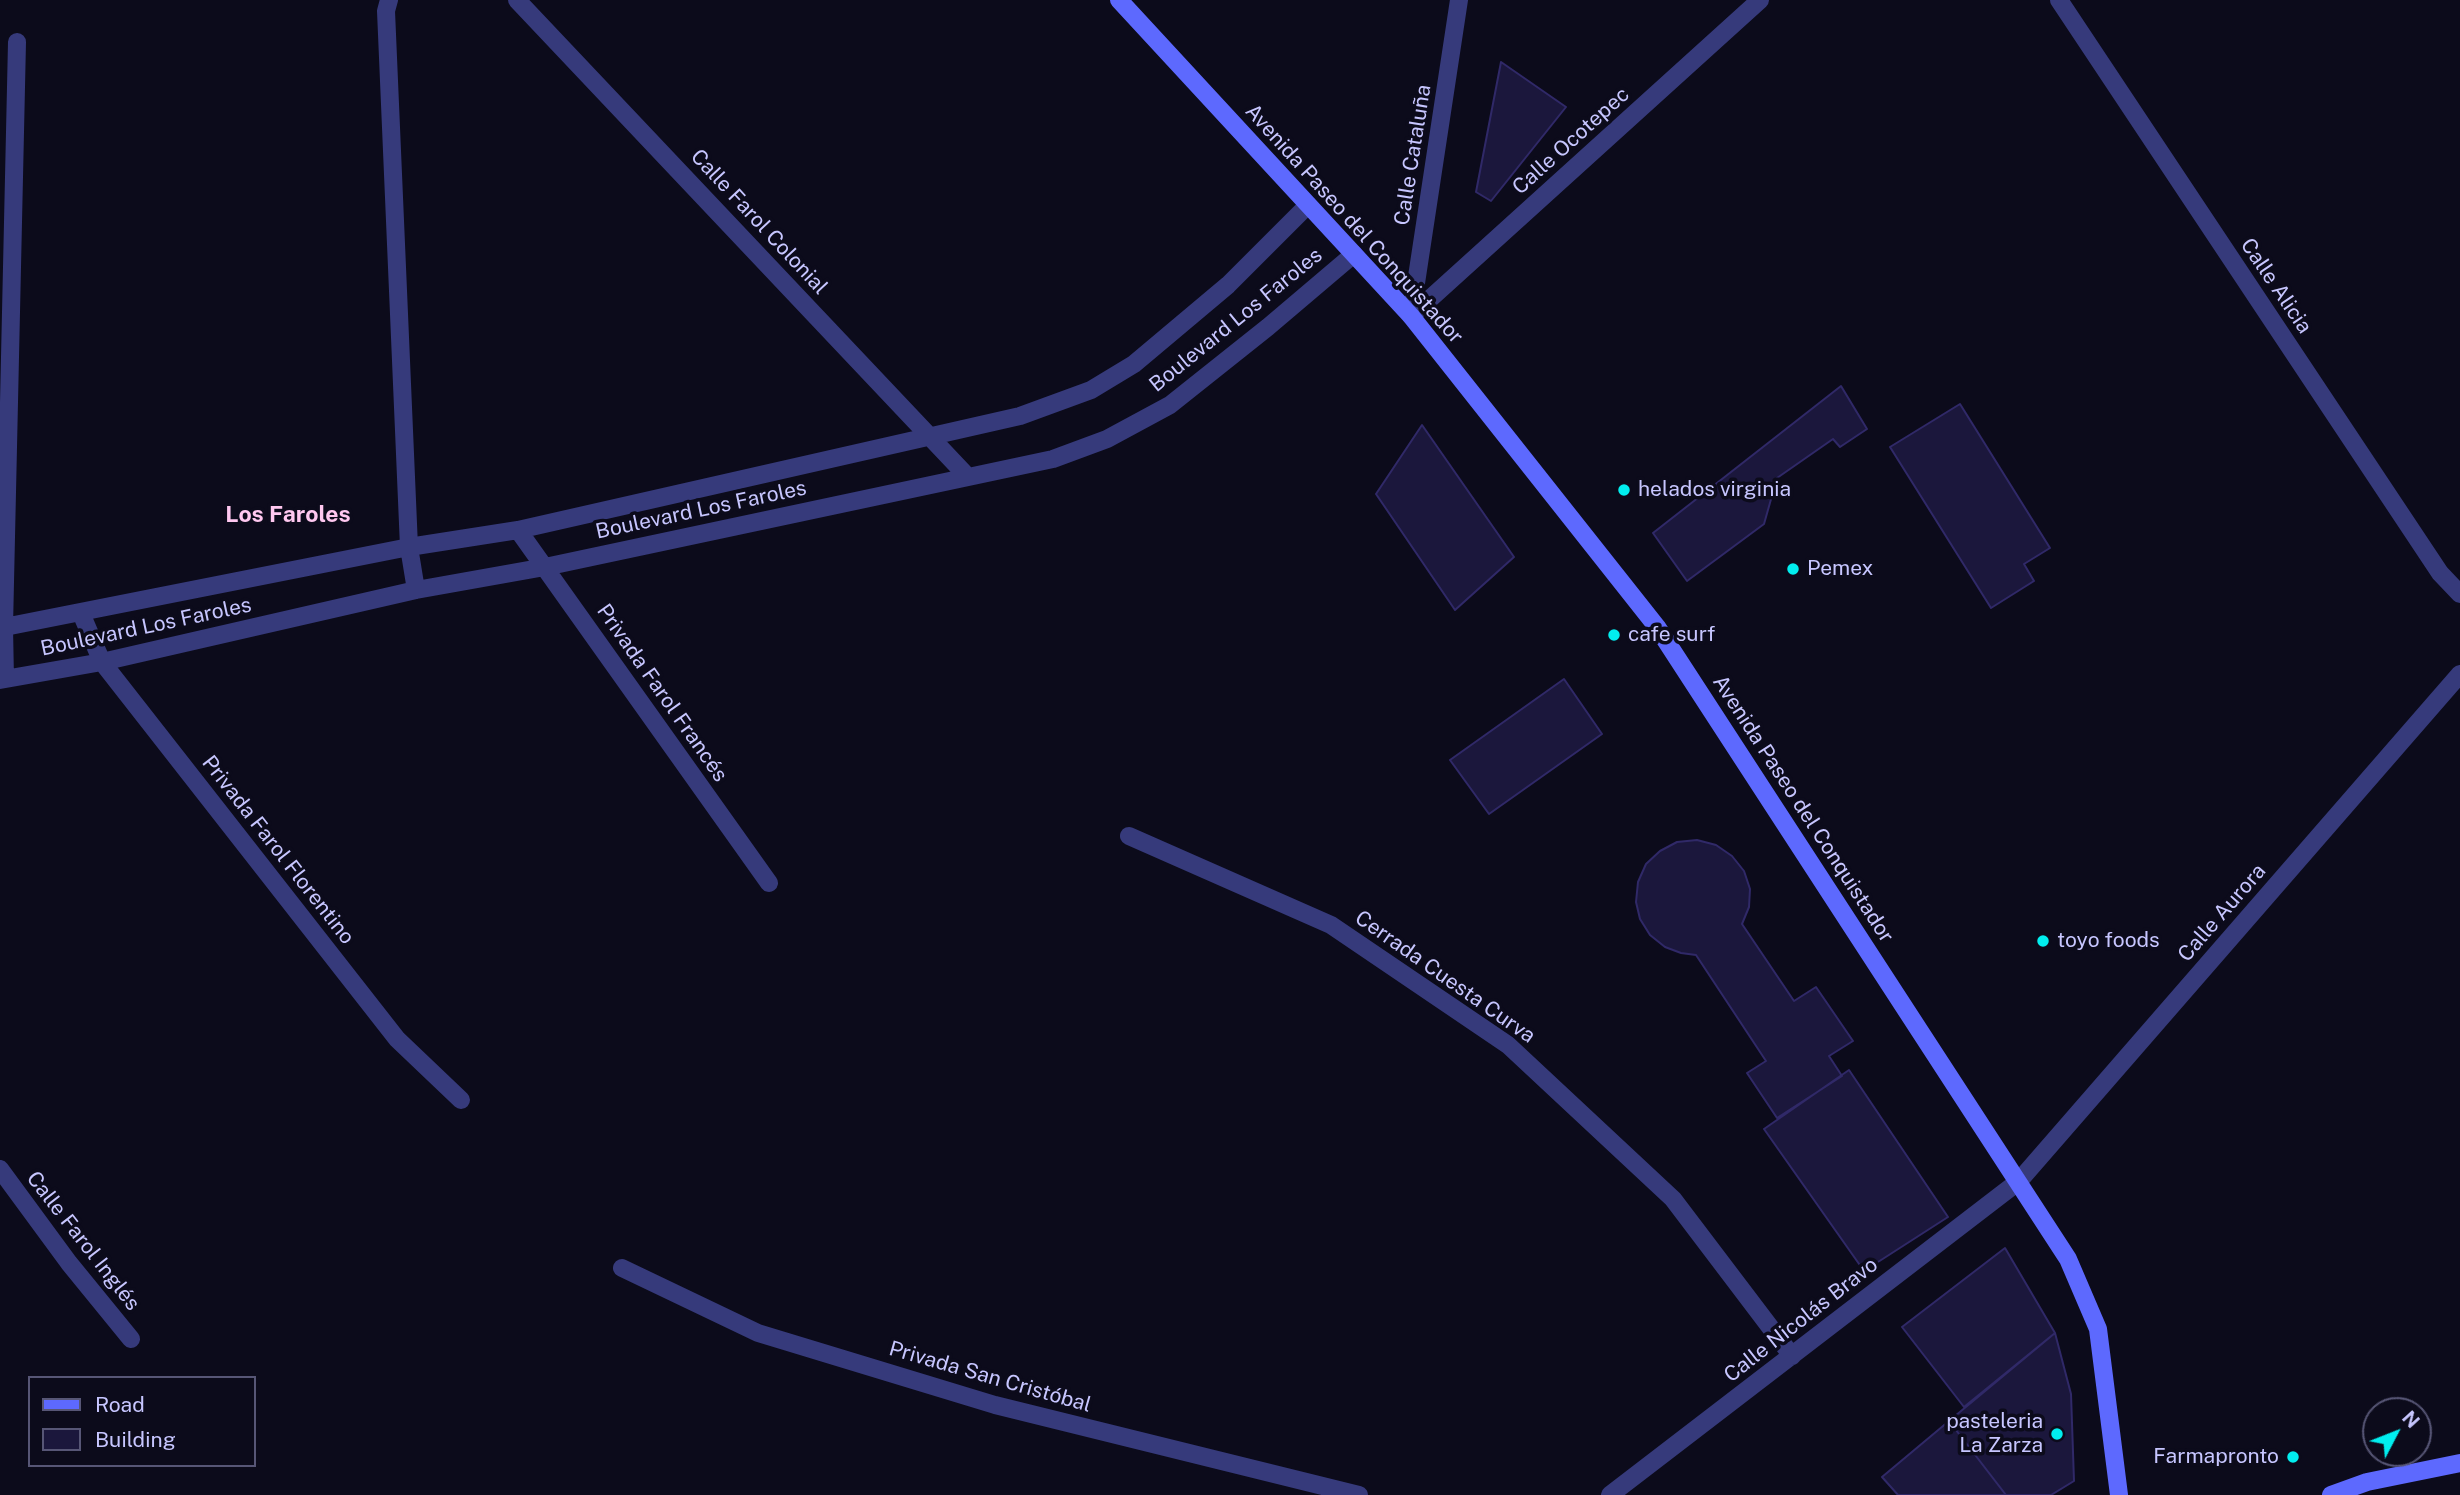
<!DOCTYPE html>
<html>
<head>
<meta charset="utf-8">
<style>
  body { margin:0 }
  #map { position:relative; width:2460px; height:1495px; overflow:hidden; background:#0c0b1b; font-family:"Public Sans",sans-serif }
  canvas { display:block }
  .legend { position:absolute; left:28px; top:1376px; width:228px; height:91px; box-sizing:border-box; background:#0c0b1b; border:2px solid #575676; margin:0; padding:9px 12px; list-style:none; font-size:21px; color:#c7c6ff }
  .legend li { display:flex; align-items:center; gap:14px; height:35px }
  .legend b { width:35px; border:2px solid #575676 }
  .north { position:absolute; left:2362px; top:1397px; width:70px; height:70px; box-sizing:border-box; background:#0c0b1b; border:2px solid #575676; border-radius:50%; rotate:48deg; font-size:19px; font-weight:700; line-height:28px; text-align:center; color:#c7c6ff }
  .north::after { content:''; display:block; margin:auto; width:24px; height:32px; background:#01eeef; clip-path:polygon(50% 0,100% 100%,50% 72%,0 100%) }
</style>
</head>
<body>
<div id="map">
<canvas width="2460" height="1495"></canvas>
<ul class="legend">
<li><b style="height:9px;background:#5d69fe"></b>Road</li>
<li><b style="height:19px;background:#1b173c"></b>Building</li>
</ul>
<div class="north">N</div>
</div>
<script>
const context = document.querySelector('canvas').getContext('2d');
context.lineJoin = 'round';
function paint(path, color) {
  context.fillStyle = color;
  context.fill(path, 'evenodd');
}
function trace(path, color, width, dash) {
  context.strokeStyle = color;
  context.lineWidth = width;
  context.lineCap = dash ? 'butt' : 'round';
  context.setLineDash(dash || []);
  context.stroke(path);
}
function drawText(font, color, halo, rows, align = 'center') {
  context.font = font + ' "Public Sans",sans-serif';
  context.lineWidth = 7;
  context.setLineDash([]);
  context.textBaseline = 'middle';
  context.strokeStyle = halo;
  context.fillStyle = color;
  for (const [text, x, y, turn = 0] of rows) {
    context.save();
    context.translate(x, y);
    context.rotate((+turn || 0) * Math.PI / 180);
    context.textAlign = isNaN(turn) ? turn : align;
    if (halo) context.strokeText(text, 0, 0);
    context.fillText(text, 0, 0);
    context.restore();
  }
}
const building = new Path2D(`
  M1501 62 1566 107 1491 201 1476 192Z
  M1841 386 1867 429 1840 447 1833 439 1777 478 1764 524 1687 581 1653 533Z
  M1960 404 2050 548 2024 564 2034 581 1991 608 1890 447Z
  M1422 425 1514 557 1455 610 1376 494Z
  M1564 679 1602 734 1489 814 1450 760Z
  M1697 840 1716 845 1732 856 1744 871 1750 889 1749 907 1742 924 1794 1001 1816 987 1853 1041 1829 1056 1842 1076 1777 1118 1747 1073 1766 1061 1696 955 1681 953 1665 947 1650 935 1640 919 1636 902 1638 882 1646 864 1660 851 1677 842Z
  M1849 1070 1948 1217 1864 1271 1764 1129Z
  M2005 1248 2055 1333 1964 1407 1902 1327Z
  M2055 1333 2071 1394 2074 1481 2051 1495H2006L1949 1421Z
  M1949 1421 2006 1495H1898L1882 1477Z`);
paint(building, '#1b173c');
trace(building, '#302968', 2);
trace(new Path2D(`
  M389 0 386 11 409 547 416 590
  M517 0 967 476
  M2059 0 2440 573 2460 594
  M1411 316 1459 0
  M518 530 769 883
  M81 613 102 662 397 1039 461 1100
  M0 628 409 547 518 530 1020 416 1091 390 1134 364 1228 285 1308 205
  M5 679 4 627 17 42
  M0 680 102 662 416 590 545 567 1053 459 1107 439 1170 405 1268 327 1354 254
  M1129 836 1331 925 1508 1045 1673 1199 1792 1356
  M0 1169 69 1263 131 1339
  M622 1268 758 1333 995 1405 1359 1495
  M1610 1495 2019 1181 2460 674`), '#363a7b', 18);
trace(new Path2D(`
  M1411 316 1760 0`), '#363a7b', 18);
trace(new Path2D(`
  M1119 0 1411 316 1657 627 2068 1259 2098 1329 2119 1495
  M2331 1495 2367 1482 2460 1463`), '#5d69fe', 18);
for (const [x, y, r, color] of [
  [1624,490,7,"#01eeef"],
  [1793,569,7,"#01eeef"],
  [1614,635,7,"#01eeef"],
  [2043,941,7,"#01eeef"],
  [2057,1434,7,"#01eeef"],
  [2293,1457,7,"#01eeef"]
]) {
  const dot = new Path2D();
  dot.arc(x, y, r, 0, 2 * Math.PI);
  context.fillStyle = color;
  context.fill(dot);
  trace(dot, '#0c0b1b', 2.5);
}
drawText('21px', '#c7c6ff', '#0c0b1b', [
  ["Calle Ocotepec",1571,141,-42],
  ["Calle Cataluña",1413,155,-81],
  ["Calle Farol Colonial",759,222,47],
  ["Avenida Paseo del Conquistador",1354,224,48],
  ["Calle Alicia",2276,286,56],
  ["Boulevard Los Faroles",1236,320,-39],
  ["Boulevard Los Faroles",701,510,-12],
  ["Boulevard Los Faroles",146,627,-12],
  ["Privada Farol Francés",662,693,55],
  ["Avenida Paseo del Conquistador",1803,809,57],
  ["Privada Farol Florentino",278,850,52],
  ["Calle Aurora",2222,913,-49],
  ["Cerrada Cuesta Curva",1445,977,35],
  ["Calle Farol Inglés",83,1241,52],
  ["Calle Nicolás Bravo",1801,1320,-38],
  ["Privada San Cristóbal",990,1377,16]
]);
drawText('21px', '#c7c6ff', '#0c0b1b', [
  ["helados virginia",1638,490],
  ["Pemex",1807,569],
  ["cafe surf",1628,635],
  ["toyo foods",2057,941],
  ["pasteleria",2043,1422,"right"],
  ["La Zarza",2043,1446,"right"],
  ["Farmapronto",2279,1457,"right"]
], 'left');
drawText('bold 23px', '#ffc8f0', '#0c0b1b', [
  ["Los Faroles",288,515]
]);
</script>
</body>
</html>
